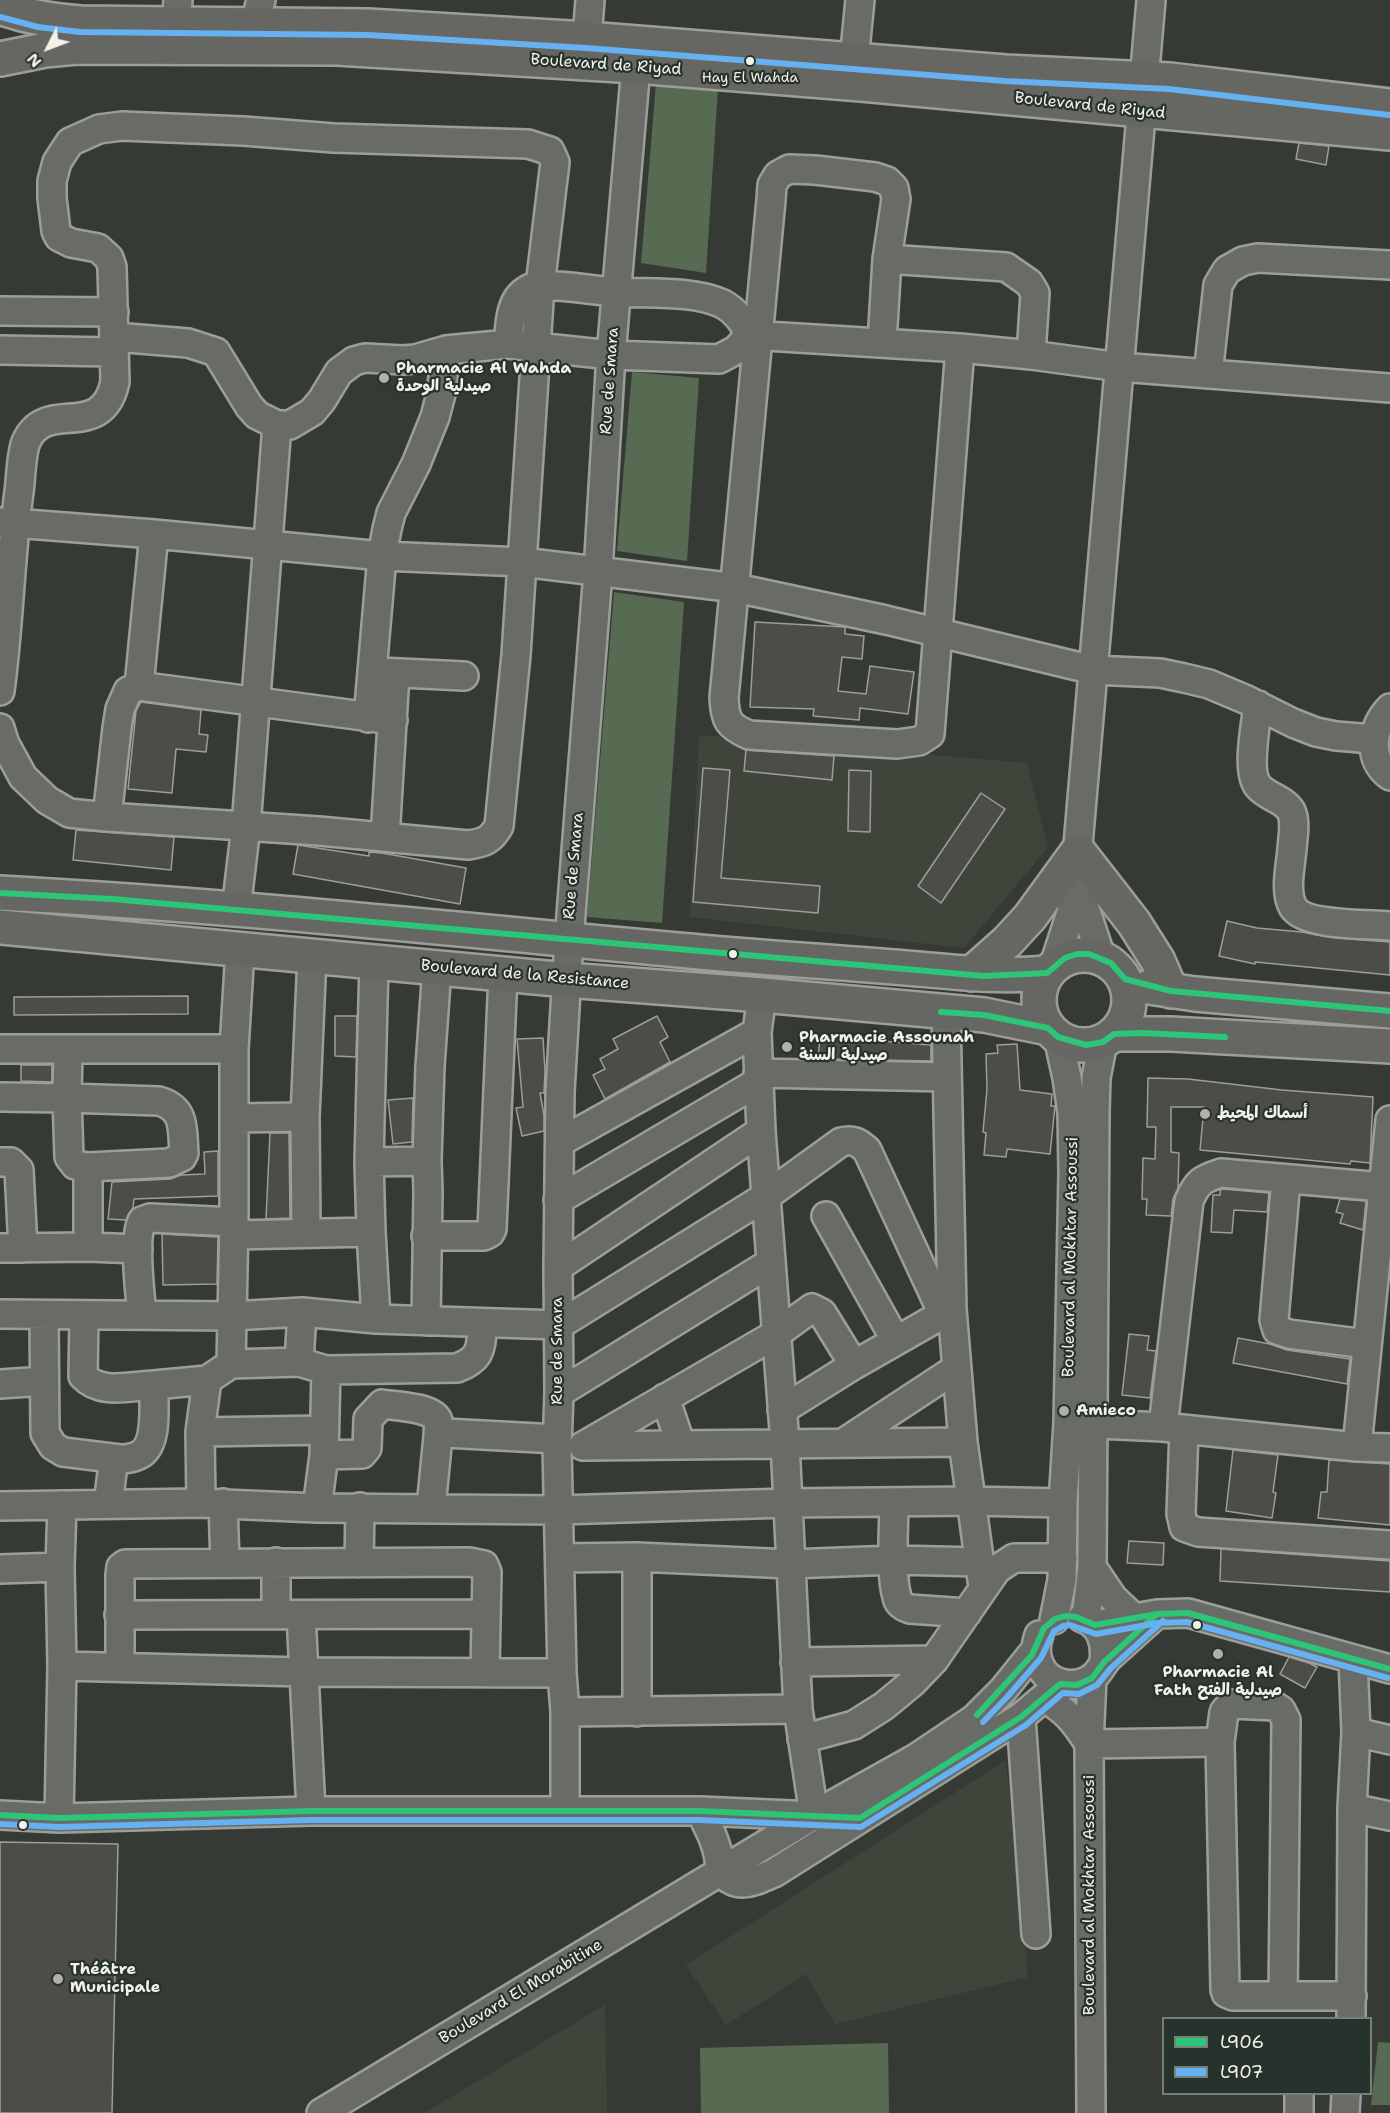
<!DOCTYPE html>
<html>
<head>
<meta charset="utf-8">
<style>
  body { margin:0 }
  #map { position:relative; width:1390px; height:2113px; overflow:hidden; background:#353a35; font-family:"Shantell Sans",sans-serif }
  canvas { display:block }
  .legend { position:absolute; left:1162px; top:2017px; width:210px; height:78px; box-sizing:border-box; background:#26332d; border:2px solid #787f78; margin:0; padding:8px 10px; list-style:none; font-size:18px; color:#f4f1e8 }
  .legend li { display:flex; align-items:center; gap:12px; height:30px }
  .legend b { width:30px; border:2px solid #787f78 }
  .north { position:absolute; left:18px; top:18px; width:60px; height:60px; -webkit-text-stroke:4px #26332d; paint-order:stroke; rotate:228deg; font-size:16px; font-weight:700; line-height:24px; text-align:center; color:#f4f1e8 }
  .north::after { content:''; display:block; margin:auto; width:21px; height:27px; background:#f4f1e8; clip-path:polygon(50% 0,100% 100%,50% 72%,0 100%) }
</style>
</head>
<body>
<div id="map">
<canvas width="1390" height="2113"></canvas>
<ul class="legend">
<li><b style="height:8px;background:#2dc577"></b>L906</li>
<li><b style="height:8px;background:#66b1f2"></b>L907</li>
</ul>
<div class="north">N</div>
</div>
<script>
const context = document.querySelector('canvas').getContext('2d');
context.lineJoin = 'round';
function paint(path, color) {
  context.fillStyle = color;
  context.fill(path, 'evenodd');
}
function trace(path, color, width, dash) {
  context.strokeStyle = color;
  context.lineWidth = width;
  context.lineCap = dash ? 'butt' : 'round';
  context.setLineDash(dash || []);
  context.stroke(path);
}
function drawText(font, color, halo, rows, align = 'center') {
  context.font = font + ' "Shantell Sans","Playpen Sans Arabic",sans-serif';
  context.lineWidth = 4.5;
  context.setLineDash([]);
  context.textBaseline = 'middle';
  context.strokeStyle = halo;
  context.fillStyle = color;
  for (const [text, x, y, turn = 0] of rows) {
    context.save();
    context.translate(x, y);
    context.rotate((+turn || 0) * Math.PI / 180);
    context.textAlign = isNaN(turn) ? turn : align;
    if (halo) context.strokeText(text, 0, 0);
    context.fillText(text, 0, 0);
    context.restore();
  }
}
paint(new Path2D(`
  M699 735 1027 763 1048 847 964 948 690 917Z
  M1006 1760 1028 1977 835 2024 806 1974 726 2025 686 1965Z
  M605 2005 607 2113H424Z`), '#40453b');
paint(new Path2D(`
  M656 84 718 88 706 273 641 263Z
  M632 372 699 378 687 561 617 551Z
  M614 592 684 602 662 923 587 917Z
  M1378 2042 1390 2043V2105H1371Z
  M888 2043 889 2113H701L700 2048Z`), '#576b53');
const building = new Path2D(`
  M1299 143 1329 146 1326 165 1296 159Z
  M755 622 845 627V634L864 636 862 659 842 657 838 691 866 694 870 666 914 672 908 714 860 708 859 720 813 716 814 709 750 707Z
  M141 702 201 710 199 734 208 735 206 752 176 749 172 793 128 789 136 711Z
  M746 750 834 756 832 780 744 771Z
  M703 768 730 770 721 878 820 886 818 913 693 902Z
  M849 770 871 771 870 832 848 831Z
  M981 793 1005 809 941 903 918 886Z
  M76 830 174 837 171 870 73 860Z
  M298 845 369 856V852L382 853 466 868 460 904 293 874Z
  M1227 921 1257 928 1302 932 1336 938 1390 942V975L1255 962V964L1219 956Z
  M188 996V1014L14 1015V997Z
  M335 1016H357L356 1057 335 1056Z
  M657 1016 668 1037 660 1042 670 1062 605 1099 593 1075 605 1069 600 1059 618 1049 613 1039Z
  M820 1036 931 1045V1061L818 1059Z
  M543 1038 545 1071 544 1093H540L544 1115V1131L522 1136 516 1108 523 1107 517 1039Z
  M1017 1044 1020 1090 1052 1094 1051 1106H1055L1050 1154 1007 1149 1006 1157 984 1155 986 1133 983 1132 987 1089 986 1054 998 1053 997 1045Z
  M21 1065H52V1082L21 1081Z
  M1148 1078 1188 1079 1282 1090 1373 1097 1370 1163 1351 1161 1350 1164 1200 1150 1204 1107H1171V1152L1179 1153 1178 1188 1173 1199 1171 1216 1146 1215 1147 1199H1142L1143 1158 1155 1159 1156 1127H1147Z
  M413 1098 412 1142 393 1144 388 1100Z
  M270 1133H289L290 1218 266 1219Z
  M218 1151V1196L134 1199 133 1208 126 1220 108 1219 112 1182 170 1179 181 1175 205 1174 204 1152Z
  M1223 1189 1269 1193 1267 1212 1234 1210 1232 1233 1211 1232 1213 1195H1220V1190Z
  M1340 1199 1366 1201 1363 1230 1340 1223 1343 1214 1336 1212Z
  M162 1234 218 1237 217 1284 163 1285Z
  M1129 1334 1149 1336 1147 1350 1156 1351 1150 1398 1122 1395Z
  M1238 1338 1270 1344 1287 1350 1350 1359 1347 1384 1233 1363Z
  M1233 1450 1278 1455 1273 1492 1276 1493 1272 1518 1226 1511Z
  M1329 1460 1390 1464V1525L1318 1518 1321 1492H1327Z
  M1129 1541 1164 1543 1163 1565 1127 1563Z
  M1221 1549 1390 1561V1592L1220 1581Z
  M1289 1657 1309 1663 1317 1667 1305 1688 1280 1674Z
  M0 1842 118 1844 112 2113H0Z`);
paint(building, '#4c4d47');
trace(building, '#9c9e9a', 1.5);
const minor = new Path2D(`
  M255 23 261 0
  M176 24 178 0
  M587 39 590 0
  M854 60 860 0
  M887 259 1006 267 1029 283 1035 293 1031 355
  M0 311 114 312
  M750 335 960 348 1031 355 1120 367 1390 388
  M115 337 188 343 216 352 249 406 257 415 277 425H290L312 412 322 400 339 372 354 361 365 358 403 360 415 359 446 350 508 344 611 355 719 359 736 350 750 335
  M882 343 887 259 896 199 894 188 887 181 875 177 815 170 789 169 778 175 772 185 771 200 724 698C725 720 728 726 749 735L897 744 919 741 930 734 960 348
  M508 344C510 327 509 300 527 290 530 288 536 286 540 286 565 284 592 291 618 292 650 294 693 290 723 304 736 311 743 322 750 335
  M0 350 113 352
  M1208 374 1218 285 1227 270 1243 261 1258 258 1390 265
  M0 522 154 534 382 556 522 562 736 588 886 620 1093 670 1160 673 1184 678 1209 684 1247 700 1293 723 1316 732 1336 736 1373 739
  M379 672 464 676
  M139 686 154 534
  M0 691C9 625 10 558 19 492 21 478 21 454 26 442 46 396 101 444 115 382L112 267 109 258 98 248 71 243 59 237 56 231 52 198V181L57 162 70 142 99 129 122 126 243 131 334 138 528 144 550 151 555 162 540 286 516 655 499 826C491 840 484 843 468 845L319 831 107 817 69 813 47 800 23 777 5 744 0 728
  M1258 705C1256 724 1246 771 1258 786 1267 797 1284 799 1291 811 1296 821 1293 837 1292 848 1291 865 1284 891 1293 907 1304 926 1369 924 1390 926
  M1390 708C1372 727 1366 758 1390 776
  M368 718 382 556 387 529 391 513 416 464 435 417 441 394 446 350
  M107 817 117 728 120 709 128 691 139 686 393 720
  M385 837 395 674
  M1077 884 1101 957
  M236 910 246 826 277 425
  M374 962 369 1162 371 1232 376 1319
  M1054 965 1071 913 1075 880 1151 0
  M762 995 757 1032 761 1131 785 1443 798 1709 814 1815
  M946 1013 952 1309 963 1442 983 1587
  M0 1049H234
  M758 1073 947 1077
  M0 1097 67 1098 68 1050
  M67 1098 159 1101C186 1109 182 1129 184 1153L182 1157 169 1163 88 1167 75 1165 69 1157Z
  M234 1118 305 1117
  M560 1142 757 1032
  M0 1162H11L19 1170 23 1248
  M369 1162 427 1161
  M1286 1179 1274 1320 1277 1330 1289 1334 1366 1344
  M558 1200 758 1082
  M826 1216 896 1341
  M306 1233 305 1117 312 956
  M234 1235 371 1232
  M426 1236H484L490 1233 492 1229 503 974
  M88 1247V1167
  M0 1248 88 1247 138 1249
  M558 1267 761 1131
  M0 1314 232 1316 302 1312 376 1319 559 1325 765 1197 841 1142C853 1139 858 1142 867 1150L943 1314
  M44 1315 45 1433 53 1446 63 1452 120 1459
  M84 1315 83 1376C101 1395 129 1386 154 1385
  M142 1315C140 1293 133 1239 142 1221L150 1218 234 1222
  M426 1321 428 1192 427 1161 430 1066 437 968
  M299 1362 302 1312
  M231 1364 234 1222V1049L240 950
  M0 1384 44 1381
  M559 1393 770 1263
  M665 1398 681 1445
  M782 1410 854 1365
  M1076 1423 1163 1427 1357 1447 1390 1448
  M1163 1427 1189 1201C1197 1182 1202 1179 1221 1173L1383 1187
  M1184 1430 1181 1514 1184 1527 1198 1532 1390 1545
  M200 1432 324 1430
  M843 1443 957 1368
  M583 1446 776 1334 812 1308 822 1313 854 1365 952 1309
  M586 1446 963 1442
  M1357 1447 1390 1120
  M324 1455 362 1454 367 1448 368 1419 382 1404C395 1406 434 1407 438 1421 439 1425 438 1431 438 1436
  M894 1502C894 1527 890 1574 897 1597 898 1604 904 1607 910 1609L967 1613
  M201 1503 200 1432 207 1380
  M223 1503 225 1563
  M108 1504 113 1465C125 1455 128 1461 139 1455 159 1445 153 1404 154 1385L207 1380 231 1364 299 1362 326 1370 457 1368C483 1358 480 1348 483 1323
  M0 1506 201 1503 317 1508 559 1510 787 1503 971 1501 1063 1503
  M317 1508 324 1455 326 1370
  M431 1508 438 1436 445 1433 557 1439
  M560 1558 637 1557 790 1564 894 1560 980 1562
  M276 1562V1614
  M359 1563 360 1507
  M1092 1567 1113 1598 1135 1619
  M0 1569 60 1567
  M119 1615 486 1614
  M301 1615 311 1811
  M1082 1618C1102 1625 1106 1643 1104 1662
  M1086 1619 1092 1567 1095 1112 1096 1078 1103 1042
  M1054 1620 1062 1580 1063 1503 1068 1423 1073 1173 1072 1113 1067 1078 1058 1037
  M1095 1625 1157 1614 1188 1613 1390 1669
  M1039 1635C1034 1648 1036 1660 1043 1671 1054 1686 1078 1689 1093 1677 1100 1672 1103 1662 1110 1656 1126 1642 1141 1628 1156 1615
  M795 1662 934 1660
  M62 1666 303 1672 562 1673
  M120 1666V1575L121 1567 125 1564 469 1562 484 1565 487 1572 485 1671
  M1044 1698C1065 1709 1076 1723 1089 1744
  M565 1712 798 1709
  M637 1712V1557
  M1021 1717 1036 1934
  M1356 1732 1390 1740
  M802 1739 854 1725 884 1706 913 1682 934 1660 997 1569 1014 1558H1063
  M1089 1744 1220 1742
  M1352 1808 1390 1816
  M565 1811V1712L562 1673 557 1448 559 1393 558 1267 560 1092 569 940 598 572 611 355 636 66
  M700 1811C710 1830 720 1849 720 1871
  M0 1815 59 1818 311 1811H700L860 1818
  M59 1818 62 1666 60 1567 62 1505
  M720 1871C738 1891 752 1882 774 1873L1021 1717 1060 1684
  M1283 1996 1286 1720 1281 1710 1275 1706 1231 1704 1224 1712 1220 1742 1225 1990 1226 1993 1233 1996H1352
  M1351 2018 1352 1808 1356 1732 1353 1660
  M321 2113 814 1815 916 1758 974 1719 1003 1690 1036 1649
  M1091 2113 1089 1744 1092 1678
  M1299 2113V2094
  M1345 2113 1346 2094`);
const major = new Path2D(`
  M0 7C27 17 52 21 81 23L368 26 587 39 1006 72 1170 80 1390 106
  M0 59 45 50 77 47 337 48 636 66 861 84 1390 133
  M0 893C227 905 453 929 678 950 750 957 822 961 894 967 947 971 993 978 1047 973
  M0 927 567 980 762 995 984 1015 1048 1028
  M1039 1000a45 45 0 1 1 90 0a45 45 0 1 1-90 0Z
  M971 974 1007 942 1030 917 1078 851 1134 923 1158 961 1171 991
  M1149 987 1195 994 1390 1011
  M1114 1034H1171L1390 1046`);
trace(minor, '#9c9e9a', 32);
trace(major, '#9c9e9a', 38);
trace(minor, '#686b66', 27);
trace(major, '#666762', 33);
trace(new Path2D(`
  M0 893 112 899 984 976 1047 973 1065 958 1077 954H1089L1111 963 1125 979 1171 991 1390 1011
  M941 1012 984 1015 1048 1028 1058 1037 1086 1045 1103 1042 1114 1034 1142 1033 1225 1037
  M977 1715 1032 1655 1044 1628 1055 1619 1065 1616 1076 1617 1095 1625 1157 1614 1188 1613 1390 1669
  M0 1815 59 1818 311 1811H700L860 1818 1021 1717 1060 1684 1077 1685 1092 1678 1104 1662 1157 1614`), '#2dc577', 6);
trace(new Path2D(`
  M0 17 38 27 80 32 368 35 586 48 1005 81 1169 89 1389 115
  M983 1722 1008 1696 1041 1658 1054 1631 1063 1626 1070 1625 1096 1634 1158 1623 1187 1622 1388 1678
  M0 1824 59 1827 311 1820H700L861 1827 1026 1725 1063 1693 1079 1694 1097 1685 1111 1668 1163 1621`), '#66b1f2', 6);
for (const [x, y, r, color] of [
  [750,61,5,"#f4f1e8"],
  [384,378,6,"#b1b1a9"],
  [733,954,5,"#f4f1e8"],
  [787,1047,6,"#b1b1a9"],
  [1205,1114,6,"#b1b1a9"],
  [1064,1411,6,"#b1b1a9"],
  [1197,1625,5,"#f4f1e8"],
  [1218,1654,6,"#b1b1a9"],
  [23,1825,5,"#f4f1e8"],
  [58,1979,6,"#b1b1a9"]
]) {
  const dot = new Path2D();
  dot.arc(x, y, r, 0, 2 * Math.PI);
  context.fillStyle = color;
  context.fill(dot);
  trace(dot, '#26332d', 2);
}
drawText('14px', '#f4f1e8', '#26332d', [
  ["Hay El Wahda",750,78]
]);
drawText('16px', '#f4f1e8', '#26332d', [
  ["Boulevard de Riyad",606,65,4],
  ["Boulevard de Riyad",1090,106,6],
  ["Rue de Smara",610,381,-86],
  ["Rue de Smara",574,866,-85],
  ["Boulevard de la Resistance",525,975,5],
  ["Boulevard al Mokhtar Assoussi",1071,1257,-89],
  ["Rue de Smara",558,1351,-90],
  ["Boulevard al Mokhtar Assoussi",1090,1895,-90],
  ["Boulevard El Morabitine",521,1992,-31]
]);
drawText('bold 16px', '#f4f1e8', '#26332d', [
  ["Pharmacie Al Wahda",396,369],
  ["صيدلية الوحدة",396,387],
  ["Pharmacie Assounah",799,1038],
  ["صيدلية السنة",799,1056],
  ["أسماك المحيط",1217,1114],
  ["Amieco",1076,1411],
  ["Pharmacie Al",1218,1673,"center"],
  ["Fath صيدلية الفتح",1218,1691,"center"],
  ["Théâtre",70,1970],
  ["Municipale",70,1988]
], 'left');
</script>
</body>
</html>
